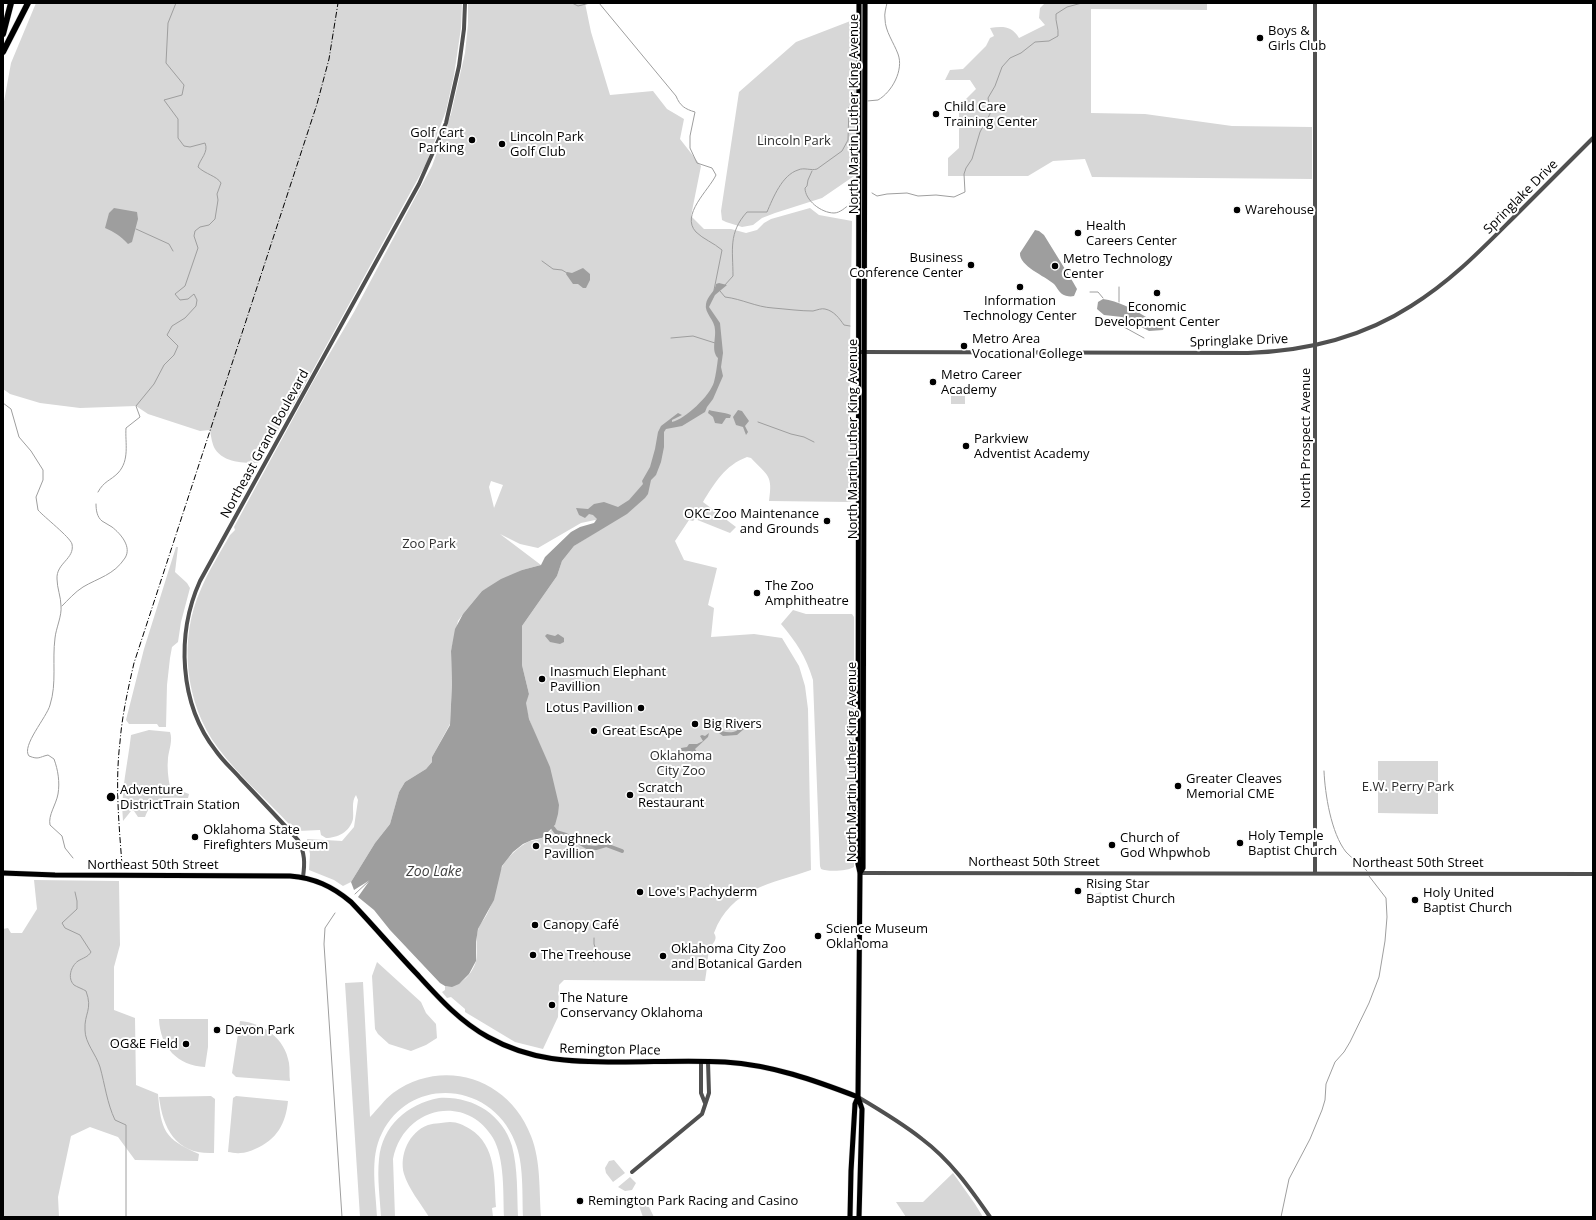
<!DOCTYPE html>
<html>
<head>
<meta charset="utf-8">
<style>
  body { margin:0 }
  #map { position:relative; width:1596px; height:1220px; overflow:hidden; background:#fff; font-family:"Open Sans",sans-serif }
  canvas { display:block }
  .frame { position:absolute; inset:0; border:4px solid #000; pointer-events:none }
</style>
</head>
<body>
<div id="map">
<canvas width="1596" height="1220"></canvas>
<div class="frame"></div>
</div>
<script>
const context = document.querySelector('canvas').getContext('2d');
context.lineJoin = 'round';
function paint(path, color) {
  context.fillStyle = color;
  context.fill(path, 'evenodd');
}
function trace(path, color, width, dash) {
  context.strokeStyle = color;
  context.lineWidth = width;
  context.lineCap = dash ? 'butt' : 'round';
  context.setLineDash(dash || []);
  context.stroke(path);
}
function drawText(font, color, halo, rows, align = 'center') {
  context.font = font + ' "Open Sans",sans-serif';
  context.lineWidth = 4;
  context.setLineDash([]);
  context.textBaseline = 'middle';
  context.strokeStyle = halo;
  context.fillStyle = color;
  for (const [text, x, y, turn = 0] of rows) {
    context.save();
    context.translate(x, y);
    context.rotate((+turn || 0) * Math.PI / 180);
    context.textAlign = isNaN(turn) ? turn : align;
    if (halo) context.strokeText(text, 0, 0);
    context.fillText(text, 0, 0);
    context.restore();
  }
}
paint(new Path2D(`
  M36 3H462L461 28 454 75 446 111 426 164 297 399 258 463C244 463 224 463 215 449 212 444 211 436 210 430L200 431 148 414 136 406 80 408 40 403 10 394 3 389V107L11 63Z
  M468 3H585L591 32 610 95 653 91 667 109 684 119 680 139 701 166 691 216 704 229H731L746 233 757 230 764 223 771 219 810 208 819 215 852 221 849 419 854 441 853 500 850 502 769 501C773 475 768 476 751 458L747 457C725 465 714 484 703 502L736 527 730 533 695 519 693 521 689 520 675 541 684 560 717 568 708 605 714 608 711 637 754 634 782 638 799 666 805 686 808 709 811 870C771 884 731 888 714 933 719 941 711 943 709 951 707 960 707 971 705 981L564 980 559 985 558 1017 543 1049 515 1042 465 1012V1009L451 997 447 998 442 992 445 990V986C459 988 473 974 476 961 478 951 475 941 478 930 480 923 485 919 488 912 496 898 495 879 503 865 510 855 519 846 530 841 534 840 539 840 542 838 547 836 552 829 555 825L537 740 529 719 525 703 529 694 522 665V626L557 576 562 561 574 546 604 527 595 520 581 523 538 548 520 544 500 534 541 565 522 570 482 591 463 614 458 621 451 651 452 684 450 724 432 757V762L426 769 405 782 399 792 390 824 375 843 351 882 343 886 334 880 309 870 310 854 307 839 342 841 354 827 358 800 356 795C351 802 354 811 353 819 350 832 337 838 326 838L321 835 320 830 298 831 289 824C266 799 239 776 218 748 185 704 178 639 201 589 209 570 220 553 230 535L235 530 234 527 314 380 354 312 432 166 451 114 465 53 468 24ZM491 481 503 485 494 508 495 512 489 487Z
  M1045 3H1207V10L1091 9V113L1145 114 1232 126 1312 127V179L1092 177 1085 159 1053 161 1028 176H948V158L959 148V106L976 89 970 80H945L950 70 963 69 986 46 990 38 994 36 990 28C1003 26 1012 26 1019 38L1045 25 1039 18 1040 8Z
  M853 20 857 24V174L822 198 775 213 762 218 753 225 742 227 726 222 722 220 721 211 739 92 796 42Z
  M951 396H965V404H951Z
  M176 547H178L175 572 187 583 190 588 181 622 178 642 172 647 170 658 167 685 166 727H159L157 724H129L126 720 144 649Z
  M793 610 806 614H852L854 617V867C849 871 827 872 821 869L820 866 813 680C806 656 796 642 781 624Z
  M149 730 170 732C173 741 169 749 168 758 167 768 168 777 170 787L189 794 188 798C167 798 154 794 145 817H138L134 811H131L123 821C120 793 128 763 131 735Z
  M1378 761H1438V814L1378 813Z
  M34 880 119 881 120 945 114 967V1010L135 1018 136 1085 158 1094C161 1130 164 1139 199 1154L198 1161 135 1160 118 1137 90 1127 71 1136 58 1197 59 1217H3V929L8 928 11 933H22L37 909Z
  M1108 880H1116V903H1095V894L1101 892 1103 900 1106 899 1107 901 1113 899 1112 897 1115 896 1113 885H1108Z
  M377 962 421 1002 426 1013 436 1024 437 1038 426 1045 411 1051 389 1044 378 1034 375 1029 372 976Z
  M363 982 370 1117C378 1109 384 1100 393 1093 443 1057 509 1078 531 1136 541 1161 539 1190 541 1217H523C522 1194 524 1163 515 1142 492 1082 411 1075 382 1133 369 1158 376 1190 377 1217H360L345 983Z
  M159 1019H208V1047L205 1067C178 1066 160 1047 159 1019Z
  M240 1021C263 1023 285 1038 289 1063 290 1069 289 1075 290 1081L236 1077 232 1073Z
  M211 1096 215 1099 214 1153C177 1155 163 1130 159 1097Z
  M236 1096 288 1101C286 1123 277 1140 255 1149 251 1151 245 1153 240 1153 236 1154 232 1152 228 1152L233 1098Z
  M439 1098C471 1096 502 1113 512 1146 518 1169 517 1194 518 1217H504C503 1194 505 1159 493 1138 465 1092 403 1108 393 1159L395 1217H381C380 1198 377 1178 379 1159 382 1126 407 1104 439 1098Z
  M450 1122C458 1122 463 1125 470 1129 497 1146 494 1179 496 1207L492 1208 493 1217H429C421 1204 408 1188 404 1174 399 1155 409 1132 428 1125 435 1123 443 1123 450 1122Z
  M614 1160 625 1173 613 1182 606 1173 605 1168 609 1161Z
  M953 1173 975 1204 983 1217H906L896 1202H923Z
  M630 1177 636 1183 632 1190 625 1191 618 1187Z
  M640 1201 649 1207 654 1217H643L639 1206Z`), '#d7d7d7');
paint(new Path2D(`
  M114 208 137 212 138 219 132 242 128 244C121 236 114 232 105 228L109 213Z
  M1035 230 1039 231 1044 235 1073 282 1077 289 1074 296C1070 297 1065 296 1062 294 1058 291 1057 287 1054 284 1045 276 1019 266 1020 253Z
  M583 268 590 274V280L586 288H583L578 284H573L566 274 567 272 572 273Z
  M719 283 727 285 715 295 709 307 720 323 723 353 721 367 723 376 713 399 707 407 705 412 682 426 666 429 664 432V447L661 462 656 475 651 480 648 494 645 498 627 514 574 546 562 561 557 576 522 626V665L529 694 526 703 529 719 550 767 559 805 558 814 555 825 542 838 532 840 523 844 513 852 502 866 494 900 478 929 476 942V961L469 974 459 984 452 987 445 986 440 983 390 930 374 910 358 897 370 880 354 890 351 882 375 843 390 824 399 792 405 782 426 769 432 762V757L450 725 452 684 451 651 455 629 463 614 482 591 501 579 522 570 541 565 545 557 571 532 580 527 594 523 597 519 593 515 589 514 585 518 579 515 576 508 588 509 594 504 604 502 618 507 629 500 643 484 642 481 650 467 655 449 658 432 661 426 678 413 682 415 672 420V422C685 419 710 396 714 382 716 374 717 366 718 358 711 351 716 339 715 330 715 320 704 313 706 304 707 296 715 292 716 284Z
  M1103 299C1118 301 1133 309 1146 317 1154 323 1151 324 1162 325L1164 327 1163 330 1149 331 1122 317 1104 315 1097 309 1098 302Z
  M709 410C716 412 724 412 731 415L730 418H726L722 424 715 423 713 417 708 413Z
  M738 410 742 411 749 421 745 426 748 432 746 435 743 427 736 425 733 417Z
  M547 634 555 636 558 634 564 638V642L560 644 550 642 545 636Z
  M742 722H745L744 729 737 735 723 736 719 733 722 731C731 734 741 732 742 722Z
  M709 733 708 737 695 749 697 752C695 752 685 751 680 751L674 760 667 761V758L674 757 681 748 687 747 689 744H697L703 741 700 736 702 735 705 736Z`), '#9e9e9e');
trace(new Path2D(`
  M572 3 578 6 590 3
  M599 3 676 96C680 106 685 109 695 112L690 136V148L697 163 712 168 716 175C709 190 680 215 696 232 703 239 714 243 722 250L714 290
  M867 101 878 100C892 92 904 70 898 54 894 43 885 31 885 19 884 14 886 8 887 3
  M812 171 808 180 807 186 805 188C805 200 821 213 834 213 840 213 846 207 850 204L851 192H855
  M872 193 877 196 887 194 907 193 918 196 936 195 954 197 965 192 964 174 966 168 972 159 980 132 990 114V108L988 98 995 86 1002 67 1010 58 1021 53 1035 42 1049 41 1058 36C1059 28 1055 22 1056 14L1067 7 1082 3
  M136 229 169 244 173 251
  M542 261 553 269 562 270 567 273
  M724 286 733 276C733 250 728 233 747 212H767C773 198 782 175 798 170 804 167 811 171 817 169L842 151 848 140 849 107 856 102
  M720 291 725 297C742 299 756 307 773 308 786 309 800 311 813 311 817 310 822 308 825 309 834 311 839 318 844 325L850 326
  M1090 292H1098L1103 298
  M1119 302V287
  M1122 317 1124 327 1144 338
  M671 338 693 336 715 343
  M3 403 11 409 19 437 31 451 43 470V480L36 497 38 510C44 517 70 537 72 544 75 559 56 563 57 579 57 588 61 597 61 606 62 616 56 628 55 638 52 661 57 683 50 705 47 717 21 746 29 756 39 760 39 757 48 755L54 759C58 770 60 782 58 794 56 805 48 815 50 825L62 836 65 848 73 858
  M758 422 791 434 804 437 814 442
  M98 492C104 481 110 481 118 473 130 460 125 443 126 428L140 417 136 406 154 384 164 365 174 355 178 346 167 335 172 326 185 318 196 306 197 300 194 294 188 299 180 300 175 294 185 286 198 248 194 236 195 231 200 227 209 225 215 219 218 200 217 194 221 183C217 176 205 174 198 167 200 159 209 152 205 143L190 147 184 146 178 138V119L164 100 182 95 184 85 166 63 168 23 176 3
  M62 606C68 600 75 592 83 587 98 578 114 575 125 558 132 547 121 534 112 527 109 525 105 523 102 521 97 517 96 510 96 504
  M1324 771C1325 794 1331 833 1346 852 1352 859 1362 864 1367 871
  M75 892 77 901V909L62 923 65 928 80 935 91 952C88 957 83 958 78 961 71 966 67 978 74 985 77 987 83 989 86 991 93 1010 84 1013 85 1030 85 1043 96 1054 100 1067 105 1085 107 1103 115 1120L126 1125V1217
  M355 894 370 880
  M335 913 325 928 324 944 342 1217
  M594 961 596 950 594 944V938
  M1281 1217 1289 1179 1310 1139 1322 1110 1325 1100 1326 1084 1335 1062 1344 1052 1350 1042 1369 1003 1379 977 1385 941 1387 917 1386 898 1369 876`), '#9e9e9e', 1);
trace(new Path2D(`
  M553 828 556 832 566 835 587 847 596 848 606 845 622 851`), '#9e9e9e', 4);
const major = new Path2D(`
  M3 873 55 875 290 876C314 878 332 886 351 902 373 925 394 950 416 973 438 997 459 1021 488 1037 531 1061 571 1062 619 1062 654 1062 690 1060 725 1062 772 1065 814 1080 858 1097
  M860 873 863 868 865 3
  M850 1217 851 1171 855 1104 858 1097
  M859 1217 862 1109 858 1097 860 873 858 864 859 3`);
const highway = new Path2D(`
  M3 34 11 3
  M3 52 28 3`);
trace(major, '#dbdbdb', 6);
trace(highway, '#dbdbdb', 7);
trace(new Path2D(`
  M861 352 1248 353C1305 351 1363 337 1411 306 1450 282 1480 251 1512 219 1539 192 1566 165 1593 138
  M860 873 1593 874
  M1315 873V3
  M303 877C305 863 305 853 298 840 279 819 260 799 240 778 232 769 223 761 216 751 179 704 176 634 200 581L419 184 446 123 459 66 464 29 465 3
  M701 1061V1093L705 1103
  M858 1097C880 1110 902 1123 922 1139 950 1160 970 1188 990 1217
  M632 1172 702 1114 709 1093 708 1062`), '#505050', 4);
trace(major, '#000', 5);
trace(highway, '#000', 6);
trace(new Path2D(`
  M122 865C119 824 115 783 120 742 122 716 128 689 134 663L317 104 329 59 338 3`), '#000', 1, [6, 2, 1, 2]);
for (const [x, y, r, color] of [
  [1260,38,4,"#000"],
  [936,114,4,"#000"],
  [472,140,4,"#000"],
  [502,144,4,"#000"],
  [1237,210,4,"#000"],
  [1078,233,4,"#000"],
  [971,265,4,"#000"],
  [1055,266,4,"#000"],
  [1020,287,4,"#000"],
  [1157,293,4,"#000"],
  [964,346,4,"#000"],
  [933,382,4,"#000"],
  [966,446,4,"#000"],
  [827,521,4,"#000"],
  [757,593,4,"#000"],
  [542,679,4,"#000"],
  [641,708,4,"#000"],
  [695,724,4,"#000"],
  [594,731,4,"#000"],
  [1178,786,4,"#000"],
  [630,795,4,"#000"],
  [111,797,5,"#000"],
  [195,837,4,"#000"],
  [1240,843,4,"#000"],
  [1112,845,4,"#000"],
  [536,846,4,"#000"],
  [1078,891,4,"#000"],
  [640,892,4,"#000"],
  [1415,900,4,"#000"],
  [535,925,4,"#000"],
  [818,936,4,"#000"],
  [533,955,4,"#000"],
  [663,956,4,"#000"],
  [552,1005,4,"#000"],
  [217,1030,4,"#000"],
  [186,1044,4,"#000"],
  [580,1201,4,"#000"]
]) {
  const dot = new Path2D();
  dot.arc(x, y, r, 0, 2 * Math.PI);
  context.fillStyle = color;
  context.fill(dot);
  trace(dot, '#fff', 1.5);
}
drawText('13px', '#000', '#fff', [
  ["Boys &",1268,31],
  ["Girls Club",1268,46],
  ["Child Care",944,107],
  ["Training Center",944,122],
  ["Golf Cart",464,133,"right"],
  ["Parking",464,148,"right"],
  ["Lincoln Park",510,137],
  ["Golf Club",510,152],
  ["Warehouse",1245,210],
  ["Health",1086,226],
  ["Careers Center",1086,241],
  ["Business",963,258,"right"],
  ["Conference Center",963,273,"right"],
  ["Metro Technology",1063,259],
  ["Center",1063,274],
  ["Information",1020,301,"center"],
  ["Technology Center",1020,316,"center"],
  ["Economic",1157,307,"center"],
  ["Development Center",1157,322,"center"],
  ["Metro Area",972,339],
  ["Vocational College",972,354],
  ["Metro Career",941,375],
  ["Academy",941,390],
  ["Parkview",974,439],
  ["Adventist Academy",974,454],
  ["OKC Zoo Maintenance",819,514,"right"],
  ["and Grounds",819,529,"right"],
  ["The Zoo",765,586],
  ["Amphitheatre",765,601],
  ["Inasmuch Elephant",550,672],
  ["Pavillion",550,687],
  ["Lotus Pavillion",633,708,"right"],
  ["Big Rivers",703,724],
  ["Great EscApe",602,731],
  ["Greater Cleaves",1186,779],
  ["Memorial CME",1186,794],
  ["Scratch",638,788],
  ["Restaurant",638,803],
  ["Adventure",120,790],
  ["DistrictTrain Station",120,805],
  ["Oklahoma State",203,830],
  ["Firefighters Museum",203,845],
  ["Holy Temple",1248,836],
  ["Baptist Church",1248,851],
  ["Church of",1120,838],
  ["God Whpwhob",1120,853],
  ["Roughneck",544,839],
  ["Pavillion",544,854],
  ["Rising Star",1086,884],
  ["Baptist Church",1086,899],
  ["Love's Pachyderm",648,892],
  ["Holy United",1423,893],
  ["Baptist Church",1423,908],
  ["Canopy Café",543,925],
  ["Science Museum",826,929],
  ["Oklahoma",826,944],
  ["Oklahoma City Zoo",671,949],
  ["and Botanical Garden",671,964],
  ["The Treehouse",541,955],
  ["The Nature",560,998],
  ["Conservancy Oklahoma",560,1013],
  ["Devon Park",225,1030],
  ["OG&E Field",178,1044,"right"],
  ["Remington Park Racing and Casino",588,1201]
], 'left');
drawText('13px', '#000', '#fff', [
  ["North Martin Luther King Avenue",854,114,-90],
  ["Springlake Drive",1521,197,-45],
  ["Springlake Drive",1239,341,-2],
  ["North Prospect Avenue",1306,438,-90],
  ["North Martin Luther King Avenue",853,439,-90],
  ["Northeast Grand Boulevard",265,444,-61],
  ["North Martin Luther King Avenue",852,762,-90],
  ["Northeast 50th Street",1034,862],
  ["Northeast 50th Street",1418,863],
  ["Northeast 50th Street",153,865],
  ["Remington Place",610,1050,1]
]);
drawText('13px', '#2e2e2e', '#fff', [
  ["Lincoln Park",794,141],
  ["Zoo Park",429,544],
  ["Oklahoma",681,756],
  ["City Zoo",681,771],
  ["E.W. Perry Park",1408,787]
]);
drawText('italic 14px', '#3f3f3f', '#fff', [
  ["Zoo Lake",434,872]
]);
</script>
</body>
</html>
